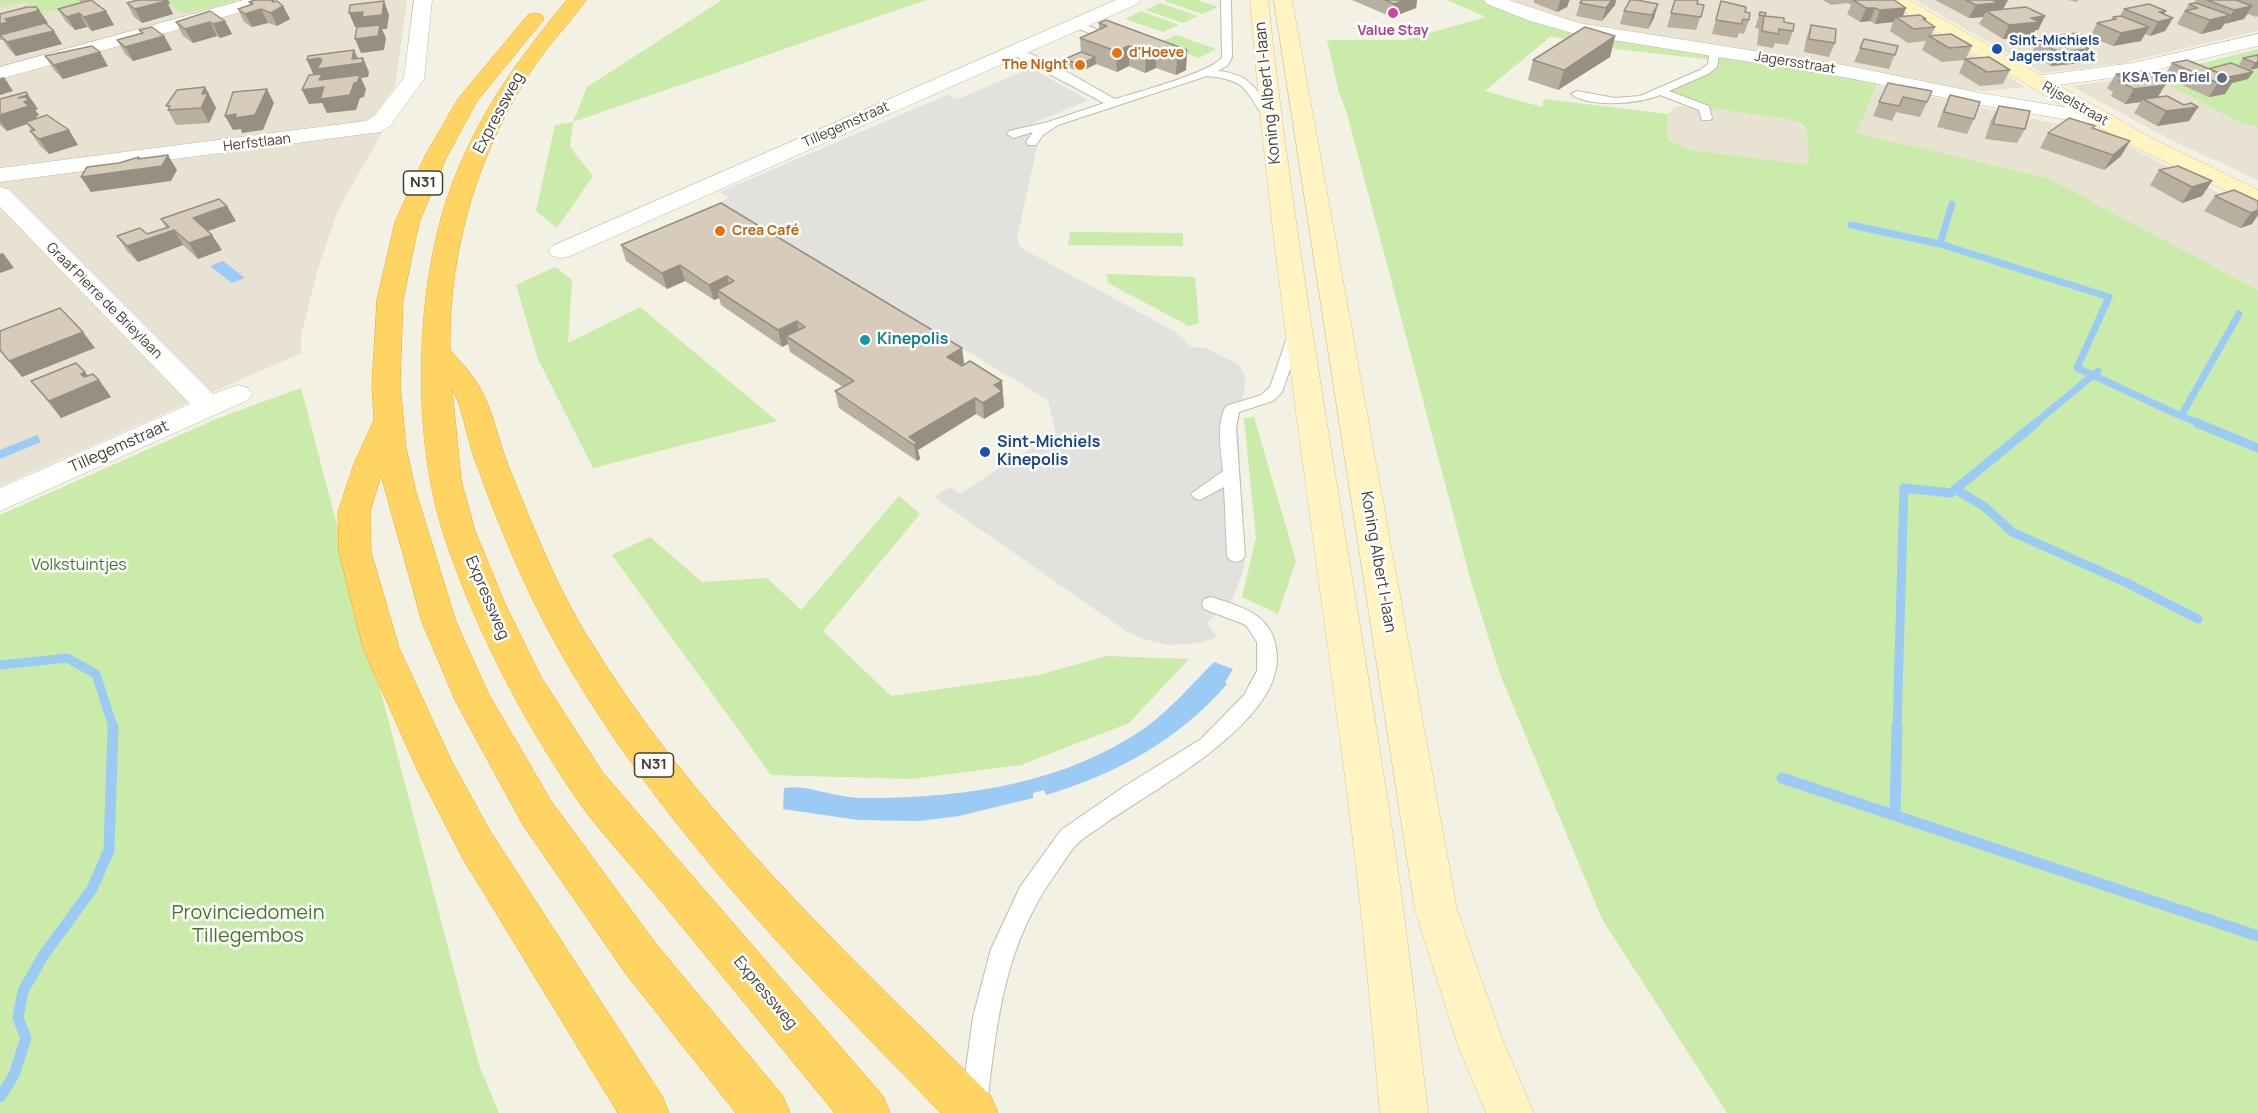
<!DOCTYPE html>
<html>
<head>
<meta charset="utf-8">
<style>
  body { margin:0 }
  canvas { display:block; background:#f3f0e4 }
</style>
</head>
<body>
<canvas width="2258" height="1113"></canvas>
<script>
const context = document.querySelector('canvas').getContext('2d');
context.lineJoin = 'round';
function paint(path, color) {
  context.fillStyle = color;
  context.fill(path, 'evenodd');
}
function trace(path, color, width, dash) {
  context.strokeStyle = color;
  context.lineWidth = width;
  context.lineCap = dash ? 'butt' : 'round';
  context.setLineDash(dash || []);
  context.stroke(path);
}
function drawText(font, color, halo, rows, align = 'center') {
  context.font = font + ' Manrope,sans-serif';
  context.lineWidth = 5;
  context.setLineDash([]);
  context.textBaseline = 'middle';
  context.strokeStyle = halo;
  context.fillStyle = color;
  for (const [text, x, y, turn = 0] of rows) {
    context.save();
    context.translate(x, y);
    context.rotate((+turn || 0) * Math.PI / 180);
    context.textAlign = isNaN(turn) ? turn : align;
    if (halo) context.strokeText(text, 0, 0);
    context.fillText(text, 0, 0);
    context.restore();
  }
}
paint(new Path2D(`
  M0 0H407L395 87 375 114 382 133 338 210 318 268 301 336V353L0 486Z
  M1511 0H1881L2025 87 1988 91 1958 89 1841 65 1603 27 1559 18Z
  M1915 0H2258V31L2123 63 2043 73Z
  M2151 76 2237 121 2258 128V180L2173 141 2071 86Z
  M1878 85 2080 129 2124 144 2258 213V290L2048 178 1855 133Z
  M1684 106 1788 119 1796 122 1807 130 1809 165 1692 150 1681 146 1667 137V114L1675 107Z`), '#e8e2d2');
paint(new Path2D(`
  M0 0H93L42 13 25 2 0 8Z
  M164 0H237L184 14Z
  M722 0H926L573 122 570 147 593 176 557 228 536 211 555 125 573 122 587 87Z
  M1167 0H1198L1218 7 1202 14 1164 1Z
  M1447 0H1481L1505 11 1879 81 1856 133 2048 178 2258 290V1113H1727L1602 919 1500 674 1472 585 1346 110 1339 93 1327 40H1405L1486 17ZM1551 36 1616 49 1714 60 1704 72 1658 91 1705 108 1788 119 1803 125 1807 130 1809 165 1692 150 1671 141 1667 137V114L1544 99 1542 107 1485 91Z
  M1160 3 1198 16 1183 23 1145 10Z
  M1141 11 1179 25 1163 32 1125 19Z
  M1176 35 1216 49 1199 58 1159 43Z
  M2258 49V128L2237 121 2151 76Z
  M1070 232 1183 233V246L1068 245Z
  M555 267 572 280 568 343 640 307 777 421 593 468 538 359 516 285Z
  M1107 274 1195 277 1199 323 1189 326 1108 283Z
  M301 388 479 1065 499 1113H0V515L221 417Z
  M1254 417 1296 561 1278 614 1242 597 1256 538 1244 418Z
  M899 496 920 514 823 631 891 696 1039 675 1106 656 1189 659 1129 723 1021 765 911 779 771 775 612 555 650 537 702 582 767 578 801 610Z`), '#caeba9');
paint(new Path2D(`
  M1031 68 1088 100 1020 129 1038 142 1017 239 1021 248 1174 331 1191 347 1205 348 1238 364 1244 373 1245 385 1238 425 1245 556 1243 571 1232 600 1207 623 1217 637 1212 639 1200 643 1168 645 1147 640 1129 633 934 497 950 487 960 494 1013 459 1056 434 1048 400 720 202 729 198 720 192 947 95 958 99Z`), '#e3e1dd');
paint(new Path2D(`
  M223 261 245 278 232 283 210 266Z
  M37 435 41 442 0 459V450Z
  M1214 662 1233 669 1225 682 1227 684C1179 740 1116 774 1046 795L1044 790 1033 793V798L959 816 919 821 858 820 783 809 784 788C803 785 819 792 838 795 850 798 863 798 874 798 969 797 1065 783 1145 728 1171 709 1192 684 1214 662Z`), '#9bcbf5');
trace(new Path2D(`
  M1952 204 1940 244 2109 297 2077 368 2181 416 2239 314
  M1851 225 1940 244
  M2181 416 2201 424
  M2034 424 2098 371`), '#9bcbf5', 7);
trace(new Path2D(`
  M2197 423 2258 448
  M1955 489 1985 507 2012 532 2127 583 2198 619
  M0 665 67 658 96 674 113 727
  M1897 727 1904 488 1951 493 2036 423`), '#9bcbf5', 9);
trace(new Path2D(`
  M1782 778 2258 936
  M1895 815 1897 726
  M0 1097 14 1075 26 1038 18 1018 23 991 43 956 92 889 109 850 113 726`), '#9bcbf5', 11);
const lane = new Path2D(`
  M1221 0H1231L1232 57 1228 65 1218 71C1251 74 1258 91 1275 117L1273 119H1265C1244 89 1247 80 1207 76L1058 125 1043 135 1036 145H1028L1026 142 1033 132 1013 138 1007 134 1009 131 1048 122 1104 103 1010 53V49C1027 46 1096 89 1115 99 1135 93 1213 72 1222 57Z
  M1071 22H1079L1122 40 1113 42 1071 26Z
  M1715 47 1720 50 1717 67 1708 74 1669 91 1709 106 1712 118 1710 120H1702L1699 110 1660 95C1639 104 1589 108 1571 94L1577 91 1615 98 1640 96 1700 70 1708 64 1710 50Z
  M1296 328 1303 332 1282 392 1273 401 1239 412 1236 428 1245 556 1242 560 1236 562 1230 560 1227 556 1224 487 1200 500 1194 498 1191 494 1223 471C1221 450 1216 424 1226 406L1261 395 1270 387 1289 332Z
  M1211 597C1246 608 1276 616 1277 658 1277 726 1152 790 1103 825 1095 831 1084 837 1077 844 1069 852 1063 864 1056 873 1004 946 997 1019 987 1105L984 1113H964L961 1105 973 1017 991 949 1020 887 1061 830 1125 786 1201 739 1244 695 1257 671V642L1246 625 1204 609 1202 604 1204 599Z`);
const street = new Path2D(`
  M244 0H273L270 4 0 79V67Z
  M414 0H432L424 79 390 126 380 132 0 182V168L366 121 374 116 404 78Z
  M1116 0H1140L1137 4 570 256 561 258 552 256 549 251 552 246Z
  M1484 0H1509L1578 23 1849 66 1980 93 2100 113 2108 114 2111 119 2108 124 2100 125 1980 105 1849 78 1576 34 1530 21 1487 4Z
  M2258 34V46L2133 75 2036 88 2029 86 2026 82 2029 78 2036 76 2133 63Z
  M0 187 8 189 213 394 238 385 248 388 252 394 248 400 0 511V488L190 404 0 207Z`);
const secondary = new Path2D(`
  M1250 0H1268C1296 261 1344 518 1384 777 1402 889 1415 1001 1428 1113H1380C1370 1001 1360 889 1345 777 1312 518 1271 260 1250 0Z
  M1274 0H1292L1457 910 1503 1041 1534 1113H1486L1458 1045 1415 910Z
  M1887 0H1909L2146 135 2258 190V206L2130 145 1890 4Z`);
const highway = new Path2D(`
  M567 0H586C570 23 550 42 535 65 479 149 448 249 450 350 461 362 473 375 481 390 494 414 498 441 508 465 531 522 553 579 584 631 692 810 844 951 991 1096L998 1113H941C793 961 642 809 543 620 516 568 494 512 474 457 466 434 463 409 452 388L461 480 475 531 505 604 541 677 603 773 883 1096 890 1113H835C777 1042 718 971 660 900 632 865 599 832 574 795 520 715 473 624 443 532 410 429 415 271 457 172 485 104 521 56 567 0Z
  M535 13 542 15 544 19 477 101 447 156 419 222 403 300 400 384 406 448 416 492 456 622 489 695 551 801 656 944 783 1096 790 1113H736L626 974 523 825 455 700 422 622 381 475 370 512 371 552 399 648 452 762 490 831 662 1096 669 1113H618L462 857 417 769 363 648 339 552 338 512 354 464 374 420 372 384 377 300 395 222 425 156 458 99 528 15Z`);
trace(lane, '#c2bba9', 2);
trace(street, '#c2bba9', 1);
trace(secondary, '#d6c890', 1);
trace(highway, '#e8ad2a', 1);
paint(lane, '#fff');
paint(street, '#fff');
paint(secondary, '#fff4c2');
paint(highway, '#ffd463');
paint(new Path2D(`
  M79 0H92L106 11 114 25 92 31 87 27 75 30 66 22 58 9 81 3Z
  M139 0H168L170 4H168L173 14 142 23 134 17 127 3Z
  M255 0H274V2L283 6 290 19 277 26 268 23 252 27 244 22 238 9 251 5 249 2Z
  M1352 0H1417L1416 8 1392 17Z
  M1534 0H1570L1569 1 1567 7 1557 12 1534 3Z
  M1582 0H1616L1615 5 1602 21 1576 16 1580 3Z
  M1675 0 1704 5 1696 30 1667 27Z
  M1823 0H1894L1902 17 1926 19 1925 21 1935 27 1931 36 1972 46 1965 60 1942 62 1922 50 1926 41 1908 43 1890 31 1893 22 1875 24 1870 21 1860 22 1847 14 1851 5 1848 3 1831 5Z
  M1935 0H2008L2003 9 2045 16 2038 30H2035L2033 36 2003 39 1979 24 1983 17 1969 18Z
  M2068 0H2078L2077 2Z
  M2196 0H2258V16L2256 17 2248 14 2244 19 2225 23 2221 29 2201 34 2177 24 2189 4 2194 3Z
  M1721 1 1745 12 1749 20 1744 34 1739 33 1737 38 1712 34Z
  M1658 4 1654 18 1648 29 1620 24 1624 11Z
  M2124 9 2164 14 2173 18 2165 31 2150 36 2145 34 2141 41 2113 46 2090 37 2097 23 2111 20 2113 17 2120 16Z
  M1760 12 1765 16 1784 22 1793 31 1788 45 1775 43 1773 48 1757 45 1759 29 1755 28Z
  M0 14 48 23 46 24 62 44 16 56 9 49 3 40H0Z
  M225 21 232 34 220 38 217 36 193 43 183 36 176 22Z
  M1099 23 1187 50 1186 70 1176 75 1156 68 1145 73 1129 66 1117 72 1096 64 1080 72 1065 66V59L1081 52 1080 38 1099 30Z
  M1811 25 1835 43 1829 57 1804 52 1806 39Z
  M139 30 164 36 172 50 133 61 125 54 117 40 141 33Z
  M2061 35 2089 49 2082 63 2051 66 2031 54 2038 41 2059 39Z
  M1615 36 1610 57 1558 90 1528 80 1533 60Z
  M1864 39 1898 46 1889 69 1854 62Z
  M2258 55V68L2250 70 2239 65 2243 58Z
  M45 56 108 66 63 79 54 70Z
  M1965 59 2010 70 2003 84 1980 86 1959 73Z
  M2172 63 2208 69 2253 72 2248 79 2232 83 2225 94 2209 97 2164 77Z
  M2116 74 2162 84 2165 85 2158 97 2184 105 2198 107 2189 121 2157 126 2134 113 2141 102 2125 104 2111 96 2113 92 2107 88Z
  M205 87 216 108 209 123 176 125 168 110Z
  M1932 91 1920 117 1896 112 1892 121 1873 116 1879 102Z
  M28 95 38 109 35 110 39 115 36 116 37 118 78 145 49 154 40 146 30 131H32L27 124 7 131 0 125V99Z
  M1950 95 1974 119 1967 134 1937 127 1943 110Z
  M1999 106 2025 129 2017 143 1985 139 1991 120Z
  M2095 126 2093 129 2130 141 2121 156 2104 170 2040 148 2048 133Z
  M2159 170 2212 181 2202 196 2182 203 2150 185Z
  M2215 196 2258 201 2252 224 2240 228 2204 211Z
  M721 203 962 348 964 364 1002 381 1004 407 984 419 976 414 918 450 920 459 917 461 839 408 835 391 843 387 790 352 788 344 782 347 721 305 719 298 714 300 685 281 667 289 626 261 621 245Z
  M161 219 236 221 208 231 222 250 198 259 183 245 138 262 127 251 117 236 147 234 166 228Z
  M85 372 88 376 99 380 111 397 61 418 31 381Z`), '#b8af9f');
paint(new Path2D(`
  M160 0H168L170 4H168L173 14 142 23 135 9Z
  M270 0H274L278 9 283 6 290 19 277 26 271 13Z
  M1404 0H1417L1416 8 1392 17 1394 4Z
  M1560 0H1570L1569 1 1567 7 1557 12Z
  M1612 0H1616L1615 5 1602 21 1606 8Z
  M1988 0H2008L2003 9 1986 11 1983 17 1969 18 1976 5Z
  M384 1 389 15 387 29H382L386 38 384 50 361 53 355 39 368 31 365 26 355 27 349 13Z
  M1658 4 1654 18 1648 29 1652 15Z
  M2252 6 2244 19 2225 24 2234 10Z
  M1866 8H1875L1870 21 1860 22Z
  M1906 8 1901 21 1896 17 1893 22 1875 24 1880 10Z
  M261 9 268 23 252 27 245 14Z
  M39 10 48 23 42 26 0 35V24L5 19Z
  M106 11 114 25 92 31 84 17Z
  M2166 11 2160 21 2173 18 2165 31 2150 36 2158 22 2159 12Z
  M79 13 87 27 75 30 67 17Z
  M2230 15 2221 29 2201 34 2210 20Z
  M2045 16 2038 30H2035L2033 36 2003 39 2009 25 2031 18Z
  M225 21 232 34 220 38 213 24Z
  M210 22 217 36 193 43 185 29Z
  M2149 27 2141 41 2113 46 2121 33Z
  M54 31 62 44 16 56 7 42Z
  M164 36 172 50 133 61 125 47Z
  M1615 36 1610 57 1558 90 1564 70Z
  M2091 40 2086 49H2089L2082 63 2051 66 2058 52 2077 42Z
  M1129 46V66L1117 72 1116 51Z
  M1156 47V68L1145 73 1146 52Z
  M354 50 360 63 363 58 369 72 368 77 361 78 366 89 364 97 360 98 356 110 327 113 322 103 309 104 302 90 319 80 321 76 319 74H313L307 60 320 58 324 68 352 59Z
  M1187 50 1186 70 1176 75 1177 55Z
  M100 52 108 66 63 79 54 65Z
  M1095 57 1096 64 1080 72V65Z
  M2258 62V68L2250 70 2255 63Z
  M2253 72 2248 79 2232 83 2225 94 2209 97 2218 83 2223 79Z
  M4 77 13 91 0 95V78Z
  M2163 81 2160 86 2165 85 2156 100 2143 99 2141 102 2125 104 2134 89Z
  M205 87 216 108 209 123 201 108 202 94Z
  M267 89 274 103 263 130 242 133 241 129 233 130 225 116Z
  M28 95 38 109 35 110 39 115 36 116 39 121 26 122 27 124 7 131 0 121V115L18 98Z
  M2198 107 2189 121 2157 126 2166 111Z
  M69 130 78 145 49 154 39 139Z
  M2130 141 2121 156 2104 170 2113 155Z
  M168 155 177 170 171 181 91 192 81 177 138 159 139 157 146 168Z
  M2212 181 2202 196 2182 203 2192 187Z
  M227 206 236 221 202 233 193 218Z
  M2258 207V215L2252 224 2240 228 2251 213Z
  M174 230 183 245 138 262 127 246Z
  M212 235 222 250 198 259 189 243Z
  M3 253 14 268 0 273V254Z
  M680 265 685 281 667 289 662 273Z
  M727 276 731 292 717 290 719 298 714 300 709 285Z
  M797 321 800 337 786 336 788 344 782 347 778 330Z
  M83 332 95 348 22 377 9 361Z
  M962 348 964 364 949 373 947 357Z
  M85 372 93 383 99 380 111 397 61 418 49 401 81 374Z
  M1002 381 1004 407 984 419 983 403 994 385Z
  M975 398 976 414 918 450 920 459 917 461 914 445 909 437Z`), '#968f82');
const building = new Path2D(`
  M91 0 106 11 84 17 79 13 67 17 58 9Z
  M138 0H165L166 1 135 9 127 3Z
  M255 0H271L273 2 277 1 283 6 271 13 261 9 245 14 238 9 253 4 249 2Z
  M1385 0H1404L1394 4Z
  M1582 0H1612L1606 8 1580 3Z
  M1630 0H1637L1658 4 1652 15 1624 11Z
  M1675 0H1698L1697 4 1704 5 1701 17 1671 13Z
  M1853 0H1894L1906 8 1880 10 1875 8H1866Z
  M1966 0H1993L1998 3 1976 5Z
  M2207 0H2236L2252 6 2234 10Z
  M384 1 382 15 362 17 363 12 349 13 350 5Z
  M1721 1 1746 7 1745 12 1750 13 1749 20 1743 19 1741 24 1716 20Z
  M2196 3 2230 15 2210 20 2185 11 2198 8 2189 4Z
  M2149 4 2166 11 2159 12 2173 18 2158 22 2124 9Z
  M27 7H36L39 10 34 12 5 19 8 22 0 24V14Z
  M2026 7 2045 16 2031 18 2040 22 2009 25 1986 11Z
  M210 11 225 21 213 24 210 22 185 29 176 22Z
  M1760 12 1766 13 1765 16 1784 18V22L1794 24 1793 31 1779 29 1778 34 1762 31 1764 16 1759 15Z
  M1920 15 1926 19H1923L1935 27 1914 29 1896 17Z
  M2121 16 2149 27 2121 33 2097 23 2116 19 2113 17Z
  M1106 20 1187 50 1177 55 1156 47 1146 52 1129 46 1116 51 1080 38 1107 26 1099 23Z
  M45 23 54 31 7 42 0 35Z
  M380 25 378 36 355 39 357 27Z
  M1811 25 1836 29 1835 43 1809 39Z
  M152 27 164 36 125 47 117 40 143 33 139 30Z
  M1585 27 1615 36 1564 70 1533 60Z
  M2077 33 2091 40 2077 42 2089 49 2058 52 2038 41 2067 38 2061 35Z
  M1951 34 1972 46 1949 48 1929 36Z
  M1864 39 1898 46 1895 55 1860 48Z
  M92 46 100 52 54 65 45 56Z
  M354 50 352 59 363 58 362 63 317 69 322 60 320 58 307 60 308 56Z
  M1081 52 1095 57 1080 65 1065 59Z
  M2258 55V62L2255 63 2243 58Z
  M1989 57 2010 70 1987 72 1965 59Z
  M2187 60 2234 79 2218 83 2172 63Z
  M2231 63 2253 72 2229 77 2208 69Z
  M2144 71 2163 81 2158 82 2165 85 2134 89 2119 81 2128 80 2116 74Z
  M322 74 319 80 360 75 357 83H354L350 95 320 99 324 87 302 90 309 75Z
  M1888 83 1932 91 1927 102 1903 97 1899 106 1879 102Z
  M205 87 202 94 208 93 201 108 168 110 170 106H166L177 90Z
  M267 89 255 115 235 118 236 114 225 116 233 92Z
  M26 92 28 95 18 98 25 97 29 100 24 102 29 106 0 115V99Z
  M1950 95 1980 102 1974 119 1944 112Z
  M2167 96 2184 105 2191 103 2198 107 2166 111 2143 99Z
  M1999 106 2030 111 2025 129 1993 124Z
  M47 115 69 130 39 139 30 131 35 130 26 122Z
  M2069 118 2095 126 2092 128 2130 141 2113 155 2048 133Z
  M168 155 162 166 81 177 87 167 119 163 139 157 138 159Z
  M2178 166 2212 181 2192 187 2159 170Z
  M2234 190 2258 201V210L2251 213 2215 196Z
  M219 199 227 206 193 218 212 235 189 243 174 230 127 246 117 236 140 228 147 234 169 227 161 219Z
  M721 203 962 348 947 357 962 366 970 361 1002 381 994 385 1002 391 983 403 975 398 909 437 917 443 914 445 835 391 854 381 786 336 805 327 797 321 778 330 717 290 734 281 727 276 709 285 680 265 662 273 621 245Z
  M60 308 83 332 9 361 0 350V331Z
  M76 363 85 372 81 374 84 377 93 374 99 380 49 401 31 381Z`);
paint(building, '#d6ccb9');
trace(building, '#968f82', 1.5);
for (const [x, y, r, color] of [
  [1393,13,6,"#d1479c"],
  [1997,49,6,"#1a4fb4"],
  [1117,53,6,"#e8710a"],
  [1080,65,6,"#e8710a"],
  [2222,78,6,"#5c6f8a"],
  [720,231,6,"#e8710a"],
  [865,340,6,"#0f9aa8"],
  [985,452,6,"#1a4fb4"]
]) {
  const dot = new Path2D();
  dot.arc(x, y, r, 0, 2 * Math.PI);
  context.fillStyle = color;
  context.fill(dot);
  trace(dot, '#fff', 2);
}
drawText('bold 14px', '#b23c85', '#fff', [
  ["Value Stay",1393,31]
]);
drawText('bold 14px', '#164399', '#fff', [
  ["Sint-Michiels",2009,41],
  ["Jagersstraat",2009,57]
], 'left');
drawText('bold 14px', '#c56008', '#fff', [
  ["d'Hoeve",1129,53],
  ["The Night",1068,65,"right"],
  ["Crea Café",732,231]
], 'left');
drawText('14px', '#464033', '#fff', [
  ["Jagersstraat",1795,63,9],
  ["Rijselstraat",2075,104,30],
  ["Tillegemstraat",846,125,-24],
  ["Herfstlaan",257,143,-7],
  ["Graaf Pierre de Brieylaan",104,301,45]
]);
drawText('bold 14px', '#4e5e75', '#fff', [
  ["KSA Ten Briel",2210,78]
], 'right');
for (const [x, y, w] of [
  [423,183,39],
  [654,765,39]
]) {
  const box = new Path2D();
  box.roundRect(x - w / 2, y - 12, w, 24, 4.5);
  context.fillStyle = '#fff';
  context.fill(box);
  trace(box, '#464033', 1.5);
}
drawText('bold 15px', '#464033', null, [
  ["N31",423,183],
  ["N31",654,765]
]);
drawText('16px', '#464033', '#fff', [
  ["Koning Albert I-laan",1268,93,-96],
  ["Expressweg",499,113,-62],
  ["Tillegemstraat",119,447,-24],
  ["Koning Albert I-laan",1378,562,80],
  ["Expressweg",487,598,67],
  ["Expressweg",765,993,50]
]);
drawText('bold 16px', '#0d838f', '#fff', [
  ["Kinepolis",877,340]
], 'left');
drawText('bold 16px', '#164399', '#fff', [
  ["Sint-Michiels",997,443],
  ["Kinepolis",997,461]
], 'left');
drawText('16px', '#3f7b23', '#fff', [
  ["Volkstuintjes",79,566]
]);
drawText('20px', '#3f7b23', '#fff', [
  ["Provinciedomein",248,913],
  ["Tillegembos",248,936]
]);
</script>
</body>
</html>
